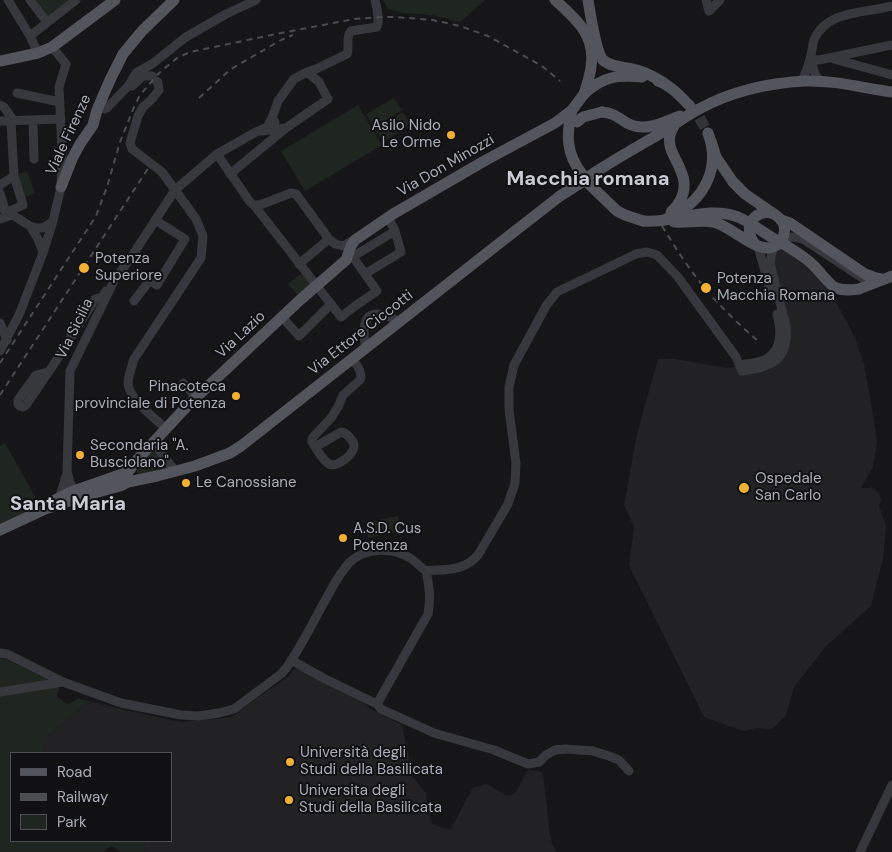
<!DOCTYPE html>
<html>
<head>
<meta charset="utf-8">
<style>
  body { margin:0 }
  #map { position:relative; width:892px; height:852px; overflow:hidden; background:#161618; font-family:"DM Sans",sans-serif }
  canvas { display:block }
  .legend { position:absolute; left:10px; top:752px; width:162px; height:90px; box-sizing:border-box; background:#111113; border:1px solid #4d4f55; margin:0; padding:6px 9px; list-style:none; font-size:15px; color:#a8adb8 }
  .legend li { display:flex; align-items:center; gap:10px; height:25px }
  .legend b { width:25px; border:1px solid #4d4f55 }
</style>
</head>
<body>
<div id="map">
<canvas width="892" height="852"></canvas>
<ul class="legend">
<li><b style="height:6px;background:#53555c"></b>Road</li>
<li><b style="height:6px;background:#4a4c52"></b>Railway</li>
<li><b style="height:14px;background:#1e261f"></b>Park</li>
</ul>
</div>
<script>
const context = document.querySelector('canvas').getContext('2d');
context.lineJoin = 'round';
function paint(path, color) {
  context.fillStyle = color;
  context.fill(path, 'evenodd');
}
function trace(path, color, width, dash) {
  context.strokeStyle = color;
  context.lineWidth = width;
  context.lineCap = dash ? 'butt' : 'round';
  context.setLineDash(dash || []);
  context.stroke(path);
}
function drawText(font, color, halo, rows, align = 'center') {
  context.font = font + ' "DM Sans",sans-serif';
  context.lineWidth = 4;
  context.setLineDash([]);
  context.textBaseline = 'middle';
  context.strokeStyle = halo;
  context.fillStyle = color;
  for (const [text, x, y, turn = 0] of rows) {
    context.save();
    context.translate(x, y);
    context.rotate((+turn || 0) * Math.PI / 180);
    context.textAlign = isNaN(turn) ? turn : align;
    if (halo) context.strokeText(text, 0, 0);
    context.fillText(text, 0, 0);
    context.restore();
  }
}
paint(new Path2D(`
  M778 244 806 266 823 283 832 295 844 317 854 336 859 349 864 364 873 414 877 443 873 467 861 488H872L877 491 879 494 881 501 879 506 886 526 883 559 871 606 825 647 794 687 786 715 772 729 756 728 743 731 704 717 629 565 634 527 624 505 637 434 658 359H676L726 368 740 366 784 350 770 263Z
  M297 669 366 704 370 709 381 713 402 725 413 777 426 793 427 809 432 824 450 830 473 788 486 784 508 796 515 793 528 770 538 771 543 773 550 835 552 843 557 852H144L145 843 141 841H171V753H43L46 738 89 701 129 711 181 722 232 717 253 701 288 677 293 670Z`), '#222225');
paint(new Path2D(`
  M36 0H70L49 17Z
  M383 0H485L460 22 431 15 403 13 388 9Z
  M394 98 402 110 374 127 366 114Z
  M358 105 382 145 305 191 281 151Z
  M403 112 411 125 383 142 375 129Z
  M27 171 35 193 24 197 16 175Z
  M303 272 313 284 298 296 288 284Z
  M5 443 31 489 39 506 0 525V446Z
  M155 449 169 467 139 475 137 472V469Z
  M398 516 401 531 368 538 365 523Z
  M0 658 6 659 53 682 59 688 57 697 68 704 78 699 89 701 46 738 43 753H11V841H141L145 843 144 852H121L112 846 107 848 104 852H0Z`), '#1e261f');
trace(new Path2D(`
  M689 105 699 117 708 133`), '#333438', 11, [11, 5.5]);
trace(new Path2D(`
  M8 0 30 36 38 53
  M30 0 47 22
  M706 0 709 11 720 0
  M30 36 76 0
  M810 59 819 60 892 45
  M810 59 816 76 821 82
  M834 59 892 75
  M156 81 158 82 159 90 152 99 143 107 138 116 130 143 132 149 162 172 196 219 203 236 201 258 134 359C132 366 129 374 128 382 128 399 154 417 165 428
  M802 81C805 74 808 67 810 59 812 53 812 46 814 40 826 10 866 13 892 6
  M132 86 143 76H152
  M17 93 60 102
  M100 103 101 107 104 109 107 108 129 85 136 73 152 64 186 37 226 14 256 0
  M0 105 4 107 14 121
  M33 120 34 159
  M0 121 61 119
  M275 122 272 118 278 101 294 79 307 72
  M261 131 286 128 328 99 319 82 307 72 316 69 347 54C350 47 345 38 351 31L377 27C380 19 377 9 375 0
  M217 154 250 202 254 205H260L291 193 296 194 329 239 335 244 343 246 354 240
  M230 174 286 128
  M0 185 14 176
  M0 193 5 210
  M254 205 341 317 355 306 377 291 353 257
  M0 207 30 226 37 228H42L48 225 53 221 61 187 62 153 59 87 66 64 52 47
  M8 212 23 205 14 176 11 121
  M0 219 12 215
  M30 226 38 239 43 252
  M783 238 794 237 803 239 867 281 874 283
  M758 246 772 297
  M349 259 395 231 388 217
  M299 264 329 239
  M365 274 401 252 395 231
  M134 301 150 280 157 285 185 239 155 220
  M282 317 299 336 331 304
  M0 323 7 340
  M366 349C364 339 360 315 376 314 384 314 393 318 400 322
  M0 351 19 315 43 253 53 221
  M745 364C752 363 763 362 768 358 783 348 781 329 777 314
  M48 372 36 375 18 400V404L20 406 23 407 26 405 54 364 95 299 102 297 106 291
  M183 383 196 397
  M153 442 175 471
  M315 447 341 432C346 433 348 435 350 438 352 440 354 443 354 445 355 454 337 468 329 464 322 460 317 449 312 442V439L314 436 331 418 338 407 343 395 360 380C363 372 357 366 353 359
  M75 490 70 483 67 471 70 371 115 279 130 259 175 190 217 154 256 132 267 127 272 118
  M60 496 67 473
  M0 653 7 654 63 682 121 703 181 715 198 716 219 713 234 709 281 674 287 667C302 645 314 620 327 597 333 586 340 572 350 562 366 547 392 547 410 558 415 561 420 567 425 570 428 571 433 570 437 570 452 570 467 568 478 555L508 504 515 483 516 463 509 410V387L514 365 546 306 557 292 636 254 647 252 657 255 678 277 736 357 742 371C772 367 789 360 786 326L770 263 773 247
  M291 660 325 679 377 704 428 614C431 597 429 586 426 570
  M0 692 63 682
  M377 704 381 709 434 733 494 750 528 764 539 762 546 755 555 750 565 749 593 751 609 756 619 760 629 771
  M860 852 892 785`), '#37383d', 9);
trace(new Path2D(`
  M555 0C576 19 596 35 591 67 590 76 587 85 584 94
  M588 0C590 12 596 52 603 60 611 68 630 67 640 71 649 74 656 78 664 83
  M0 61 38 53 52 47 115 0
  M658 81C670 85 680 96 689 105
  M584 94C603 76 618 75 642 77
  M572 110C566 134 566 154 582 174
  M602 112C614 113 617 117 627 123 645 133 663 122 680 116
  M591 175C615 159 641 145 666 130 677 123 687 115 699 109 732 91 767 83 805 81 834 80 863 88 892 92
  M588 183 617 211 625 215 643 221
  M61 187 72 159 80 144 93 125 97 110 110 80 123 54 142 31 174 0
  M671 212C684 200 688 185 680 169 676 158 667 148 670 135 671 131 673 128 675 124
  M666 219C702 203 722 171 708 133
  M781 220 790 223 865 274 873 277 882 279
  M674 222C687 223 700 220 713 222 732 225 762 261 779 243 782 240 784 237 784 233 786 226 782 220 777 216L745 194 733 182 716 157 711 141
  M755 244C741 228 755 207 774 214
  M859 289 892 276
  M128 472 136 461 189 404 300 300 346 260 351 246 355 240 393 214 486 160 555 123 572 110
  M55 500 71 492 128 472
  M0 530 45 509 87 495 120 486 128 482 157 476 195 466 230 453 241 446 501 242 560 196 582 182`), '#53555c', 11);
trace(new Path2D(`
  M199 98 231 69 281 40 293 35
  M662 226C675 247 688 268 704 287 720 307 740 325 759 342
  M0 363 96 216 107 187 120 142 134 107 140 95 159 73 177 58 190 52 276 34 354 19 383 17H396L433 20 460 26 488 36 542 66 560 81
  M0 395 149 167`), '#4a4c52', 2, [6, 5]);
trace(new Path2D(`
  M572 110 584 94
  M577 122 583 117 602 112
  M643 221C675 224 706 205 738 217 750 222 760 230 771 237 785 245 800 253 812 264 819 270 829 285 836 288 844 291 851 290 859 289`), '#53555c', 11);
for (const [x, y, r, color] of [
  [451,135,5,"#f2b134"],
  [84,268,6,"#f2b134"],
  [706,288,6,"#f2b134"],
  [236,396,5,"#f2b134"],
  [80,455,5,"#f2b134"],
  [186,483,5,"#f2b134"],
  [744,488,6,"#f2b134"],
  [343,538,5,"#f2b134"],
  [290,762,5,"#f2b134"],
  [289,800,5,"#f2b134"]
]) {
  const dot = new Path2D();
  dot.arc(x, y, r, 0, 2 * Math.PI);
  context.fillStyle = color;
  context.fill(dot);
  trace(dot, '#111113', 2);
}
drawText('15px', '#a8adb8', '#111113', [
  ["Asilo Nido",441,126,"right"],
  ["Le Orme",441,143,"right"],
  ["Potenza",95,259],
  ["Superiore",95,276],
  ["Potenza",717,279],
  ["Macchia Romana",717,296],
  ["Pinacoteca",226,387,"right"],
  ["provinciale di Potenza",226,404,"right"],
  ["Secondaria \"A.",90,446],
  ["Busciolano\"",90,463],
  ["Ospedale",755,479],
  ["San Carlo",755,496],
  ["Le Canossiane",196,483],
  ["A.S.D. Cus",353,529],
  ["Potenza",353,546],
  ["Università degli",300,753],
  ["Studi della Basilicata",300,770],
  ["Universita degli",299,791],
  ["Studi della Basilicata",299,808]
], 'left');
drawText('15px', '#a8adb8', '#111113', [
  ["Viale Firenze",69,135,-65],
  ["Via Don Minozzi",446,166,-30],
  ["Via Sicilia",75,329,-64],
  ["Via Ettore Ciccotti",361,333,-38],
  ["Via Lazio",241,335,-43]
]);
drawText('bold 20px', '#c9ccd4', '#111113', [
  ["Macchia romana",588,180],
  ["Santa Maria",68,505]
]);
</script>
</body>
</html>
